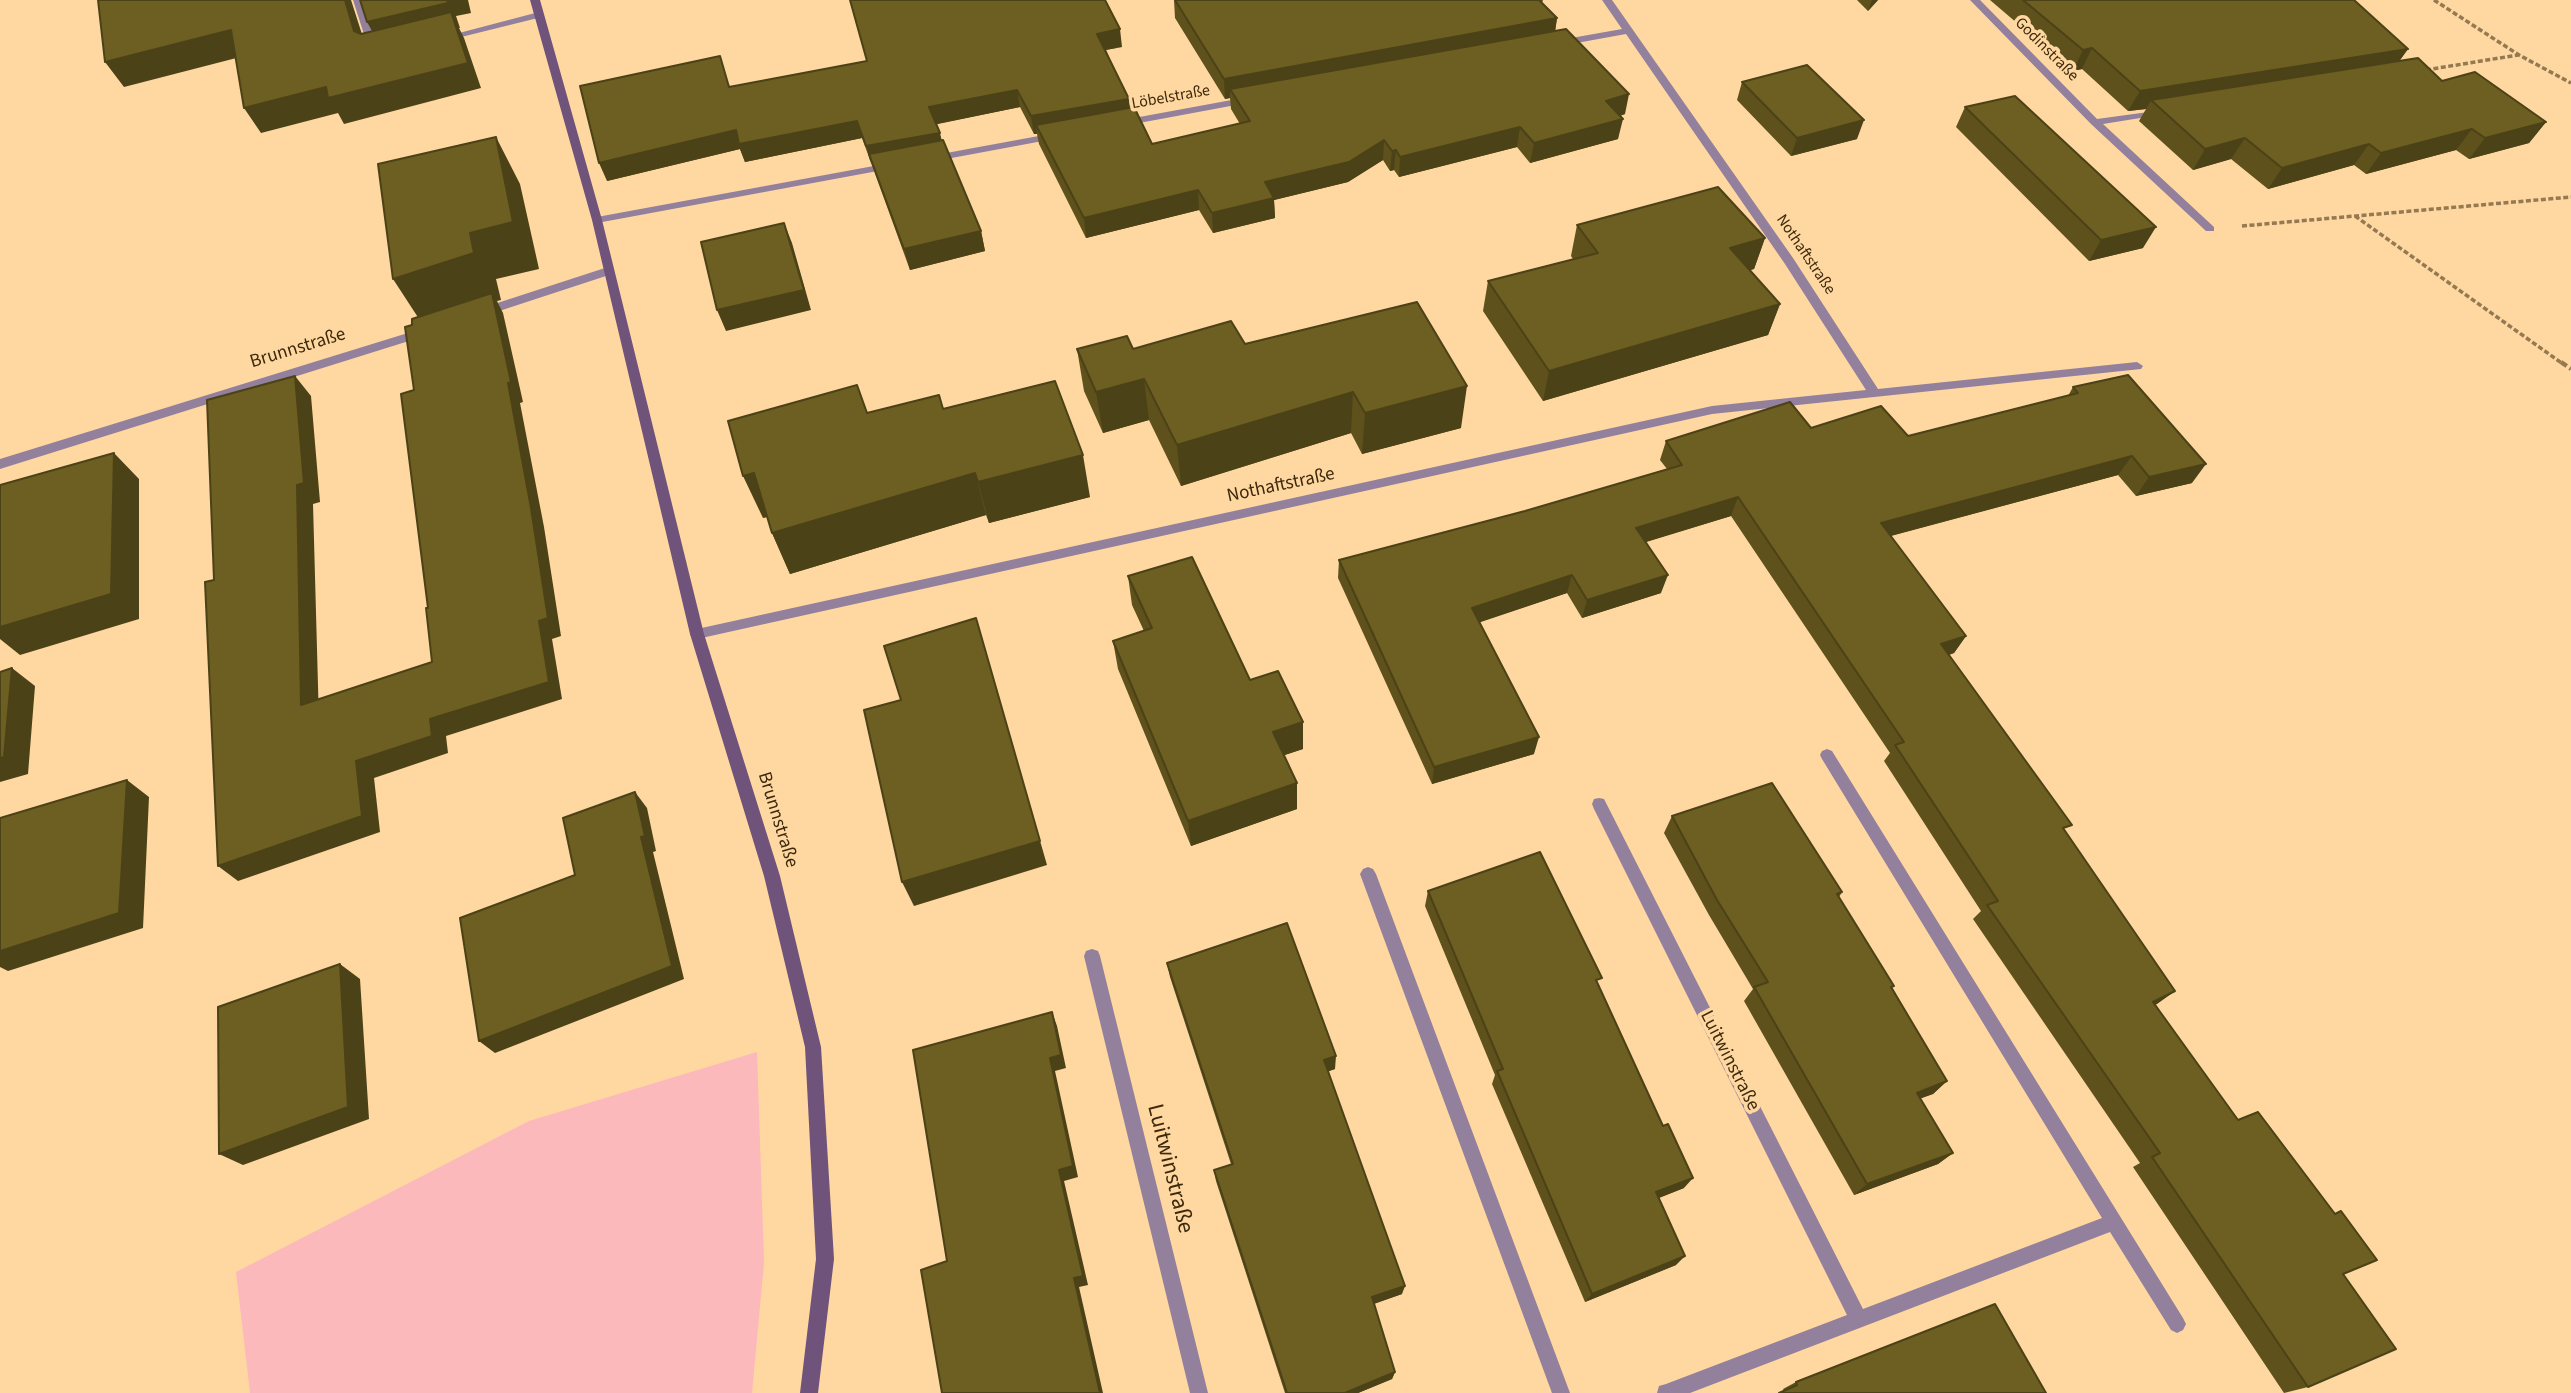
<!DOCTYPE html>
<html>
<head>
<meta charset="utf-8">
<style>
  body { margin:0 }
  canvas { display:block; background:#fed7a1 }
</style>
</head>
<body>
<canvas width="2571" height="1393"></canvas>
<script>
const context = document.querySelector('canvas').getContext('2d');
context.lineJoin = 'round';
function paint(path, color) {
  context.fillStyle = color;
  context.fill(path, 'evenodd');
}
function trace(path, color, width, dash) {
  context.strokeStyle = color;
  context.lineWidth = width;
  context.lineCap = dash ? 'butt' : 'round';
  context.setLineDash(dash || []);
  context.stroke(path);
}
function drawText(font, color, halo, rows, align = 'center') {
  context.font = font + ' "Source Sans 3",sans-serif';
  context.lineWidth = 7;
  context.setLineDash([]);
  context.textBaseline = 'middle';
  context.strokeStyle = halo;
  context.fillStyle = color;
  for (const [text, x, y, turn = 0] of rows) {
    context.save();
    context.translate(x, y);
    context.rotate((+turn || 0) * Math.PI / 180);
    context.textAlign = isNaN(turn) ? turn : align;
    if (halo) context.strokeText(text, 0, 0);
    context.fillText(text, 0, 0);
    context.restore();
  }
}
paint(new Path2D(`
  M757 1052 764 1263 752 1393H250L236 1272 529 1121Z`), '#fcb9bc');
trace(new Path2D(`
  M2434 0 2519 55 2571 83
  M2426 70 2518 55
  M2355 216 2563 364
  M2242 226 2571 197`), '#957950', 3.5, [5, 2.5]);
trace(new Path2D(`
  M2561 362 2571 369`), '#957950', 4.5, [7, 3.5]);
paint(new Path2D(`
  M353 0H363L379 50 377 52 369 50Z
  M539 12 544 15 542 17 445 41 440 38Z`), '#93809c');
paint(new Path2D(`
  M1602 0H1612L1793 258 1878 389 2137 362 2143 366 2141 369 1712 414 697 639 692 638 690 634 692 630 697 629 1712 406 1866 390 1785 264 1626 34 1560 46 1555 43 1560 40 1622 29Z
  M1970 0H1980L2097 119 2163 110 2164 112 2159 115 2103 124 2214 227V231H2206L2091 124Z
  M1248 97 1252 98V102L1123 126 1118 123 1123 120Z
  M1055 133 1059 134V138L930 162 925 159 930 156Z
  M890 163 894 164V168L597 223 592 220 597 217Z
  M608 267 612 268V274L487 315H479L477 312 479 309Z
  M424 328 430 332 428 335 0 469V459Z
  M1827 749 1832 751 2183 1318 2186 1324 2183 1330 2177 1333 2171 1330 2110 1232 1690 1393H1657L1659 1386 1666 1384 1847 1315 1594 809 1592 804 1594 799 1599 798 1604 799 1863 1309 2102 1218 1822 759 1820 755 1822 751Z
  M1368 867 1373 869 1376 874 1570 1393H1552L1360 874 1363 869Z
  M1092 949 1098 951 1100 956 1208 1393H1190L1084 956 1086 951Z`), '#93809c');
paint(new Path2D(`
  M530 0H540L602 220 704 634 780 876 821 1047 834 1259 818 1393H800L816 1259 805 1047 764 876 690 634 592 220Z`), '#6f537b');
paint(new Path2D(`
  M1174 0H1543L1542 3 1557 18 1555 31 1625 114 1620 116 1618 139 1530 163 1517 147 1399 177 1394 170 1390 171 1383 160 1348 182 1274 200 1275 218 1213 233 1199 210 1086 238 1039 144 1037 134H1034L1020 107 936 124 942 141 981 231 985 251 910 270 862 138 745 162 740 149 607 181 730 87 1122 47 1106 50 1130 108 1152 144 1240 124 1231 109 1230 98 1225 99 1175 18Z
  M1857 0H1878L1868 11Z
  M1990 0H2354L2408 49 2399 61 2442 81 2546 122 2529 143 2469 159 2456 150 2366 174 2354 165 2268 189 2231 159 2193 170 2139 121 2146 109 2128 111 2082 69 2073 71Z
  M1742 82 1857 139 1791 156 1737 100Z
  M1965 107 2143 248 2089 261 1956 127Z
  M1577 225 1765 238 1754 269 1749 270 1780 304 1768 335 1543 401 1483 311 1488 281 1573 259 1571 256Z
  M1245 344 1461 428 1362 454 1351 433 1181 486 1149 420 1103 433 1084 391 1077 349H1133Z
  M2073 387 2192 483 2136 496 2118 475 1891 536 1966 636 1954 653 1949 655 2065 831 2175 991 2155 1005 2343 1274 2308 1387 2284 1393 2133 1167 2140 1163 1973 919 1981 911 1884 761 1890 753 1731 516 1645 542 1661 593 1582 618 1567 593 1479 622 1534 754 1432 784 1338 578 1339 560 1525 511 1667 469 1660 460 1666 441 1811 428 1908 436 2068 396Z
  M943 409 1090 497 989 523 986 515 790 574 772 533 767 517 763 518 867 413Z
  M1128 576 1250 680 1303 722V749L1284 755 1297 809 1191 846 1118 669 1113 641 1144 631 1132 605Z
  M1672 816 1842 892 1839 897 1947 1081 1933 1094 1920 1098 1953 1153 1938 1164 1854 1195 1744 1001 1753 989 1709 915 1664 833Z
  M1428 891 1599 985 1684 1188 1659 1198 1676 1265 1585 1302 1492 1084 1495 1075 1425 906Z
  M1167 963 1335 1069 1328 1071 1402 1294 1374 1304 1395 1372 1392 1379 1358 1393H1285L1216 1181 1214 1170 1231 1164 1170 977Z
  M1796 1382 2046 1393 1784 1391 1783 1389Z`), '#5e511c');
paint(new Path2D(`
  M345 0H351L369 56 354 31Z
  M447 0H468L471 13 456 16 460 28H459L464 38 481 88 344 124 338 113 261 133 244 108 381 47 367 22Z
  M1872 0H1878L1868 11Z
  M1557 18 1554 39 1230 89V98L1225 99 1224 79Z
  M1120 29 1122 47 1099 51 1097 34Z
  M231 30 248 55 124 87 105 62Z
  M2092 48 2082 69 2073 71 2083 50Z
  M2408 49 2393 70 2151 100 2146 109 2128 111 2140 91Z
  M1017 90 1020 107 933 125 929 107Z
  M1629 94 1625 114 1602 121 1606 101Z
  M1129 99 1131 116 1036 125 1037 134H1034L1031 116Z
  M1623 119 1618 139 1530 163 1534 143Z
  M1864 120 1857 139 1791 156 1797 138Z
  M857 121 862 138 745 162 740 149 607 181 599 163 736 130Z
  M2546 122 2529 143 2469 159 2485 138Z
  M1520 127 1517 147 1399 177 1400 157Z
  M2472 129 2456 150 2366 174 2381 153Z
  M940 133 944 151 869 154 871 164 866 146Z
  M496 137 520 184 539 269 496 279 501 300 497 301 503 313 523 402 520 403 544 527 561 636 552 639 562 699 446 736 448 753 374 778 380 832 238 881 218 866 356 761 430 719 539 621 508 383 423 325 393 279 470 233Z
  M2245 138 2231 159 2193 170 2205 149Z
  M1384 140 1383 160 1348 182 1274 200 1275 218 1213 233 1212 213 1265 182Z
  M2369 144 2354 165 2268 189 2282 168Z
  M1396 150 1394 170 1390 171 1392 151Z
  M1198 190 1199 210 1086 238 1084 218Z
  M784 223 792 243 811 310 726 331 717 310Z
  M2156 227 2143 248 2089 261 2101 240Z
  M981 231 985 251 910 270 904 249Z
  M1765 238 1754 269 1720 279 1730 248Z
  M1780 304 1768 335 1543 401 1549 371Z
  M295 376 311 396 320 502 313 504 319 722 301 705Z
  M1144 379 1149 420 1103 433 1096 392Z
  M1467 386 1461 428 1362 454 1365 413Z
  M1353 392 1351 433 1181 486 1177 445Z
  M114 453 139 479V619L20 655 0 639V627Z
  M1083 455 1090 497 989 523 978 482Z
  M2132 456 2118 475 1871 541 1881 523Z
  M2206 464 2192 483 2136 496 2149 477Z
  M754 473 773 515 763 518 743 476Z
  M975 473 986 515 790 574 772 533Z
  M1738 497 1731 516 1630 547 1636 528Z
  M1572 575 1567 593 1469 626 1472 608Z
  M1668 575 1661 593 1582 618 1587 600Z
  M1966 636 1954 653 1930 661 1941 644Z
  M984 646 1047 865 914 906 902 882Z
  M12 668 35 686 28 774 0 782V758Z
  M1303 722V749L1273 759V732Z
  M1539 737 1534 754 1432 784 1434 767Z
  M127 780 149 797 143 928 8 971 0 967V951Z
  M1297 783V809L1191 846 1188 821Z
  M635 792 647 808 656 851 653 852 684 979 495 1053 479 1041 641 837Z
  M340 964 360 979 369 1119 243 1165 219 1154Z
  M2175 991 2157 1004 2135 1015 2153 1002Z
  M1052 1012 1057 1026 1066 1068 1055 1071 1078 1177 1064 1181 1088 1285 1079 1287 1103 1393H1100L1074 1278 1059 1170 1050 1058Z
  M1336 1056 1335 1069 1324 1073V1060Z
  M1947 1081 1933 1094 1903 1105 1917 1093Z
  M1953 1153 1938 1164 1854 1195 1867 1184Z
  M1693 1178 1684 1188 1648 1202 1656 1192Z
  M1685 1256 1676 1265 1585 1302 1592 1294Z
  M1405 1286 1402 1294 1370 1305 1372 1297Z
  M1395 1372 1392 1379 1358 1393H1345Z`), '#4c4217');
const building = new Path2D(`
  M98 0H345L354 31 361 34 451 12 468 63 328 98 326 87 244 108 231 30 105 62Z
  M360 0H447L448 3 367 22Z
  M850 0H1105L1120 29 1097 34 1129 99 1031 116 1017 90 929 107 940 133 866 146 857 121 739 144 736 130 599 163 580 86 720 56 729 87 867 61Z
  M1175 0H1539L1557 18 1224 79Z
  M2023 0H2354L2408 49 2140 91 2092 48 2083 50Z
  M1566 29 1629 94 1606 101 1623 119 1534 143 1520 127 1400 157 1396 150 1392 151 1384 140 1349 162 1265 182 1274 198 1212 213 1198 190 1084 218 1036 125 1134 107 1152 144 1250 121 1230 89Z
  M2418 58 2442 81 2475 72 2546 122 2485 138 2472 129 2381 153 2369 144 2282 168 2245 138 2205 149 2151 100Z
  M1807 65 1864 120 1797 138 1742 82Z
  M2015 96 2156 227 2101 240 1965 107Z
  M496 137 513 222 470 233 474 253 393 279 378 164Z
  M943 140 981 231 904 249 869 154Z
  M1718 187 1765 238 1730 248 1780 304 1549 371 1488 281 1598 253 1577 225Z
  M784 223 804 290 717 310 701 242Z
  M492 293 511 382 508 383 531 508 548 618 539 621 549 682 430 719 432 736 356 761 362 816 218 866 205 582 214 580 207 400 295 376 304 483 297 485 301 705 432 662 426 608H428L401 394 414 390 405 327 412 325V319Z
  M1417 302 1467 386 1365 413 1353 392 1177 445 1144 379 1096 392 1077 349 1127 336 1133 349 1231 321 1245 344Z
  M2128 375 2206 464 2149 477 2132 456 1881 523 1966 636 1941 644 2072 825 2063 828 2175 991 2153 1002 2238 1120 2258 1112 2335 1214 2341 1211 2377 1260 2343 1274 2396 1349 2308 1387 2152 1157 2160 1153 1987 905 1998 901 1895 745 1904 742 1738 497 1636 528 1668 575 1587 600 1572 575 1472 608 1539 737 1434 767 1339 560 1525 511 1682 465 1666 441 1790 402 1811 428 1881 406 1908 436 2078 393 2073 387Z
  M1055 381 1083 455 978 482 975 473 772 533 754 473 743 476 728 421 857 385 867 413 939 395 943 409Z
  M114 453 111 594 0 627V485Z
  M1192 557 1250 680 1278 671 1303 722 1273 732 1297 783 1188 821 1113 641 1152 628 1128 576Z
  M976 618 1040 841 902 882 864 710 901 700 884 646Z
  M12 668 4 757 0 758V672Z
  M127 780 119 913 0 951V818Z
  M1772 783 1842 892 1837 894 1894 986 1891 987 1947 1081 1917 1093 1953 1153 1867 1184 1754 987 1768 982 1717 900 1672 816Z
  M635 792 645 836 641 837 672 966 479 1041 460 918 575 875 563 818Z
  M1540 852 1602 978 1596 980 1663 1126 1668 1124 1693 1178 1656 1192 1685 1256 1592 1294 1497 1071 1503 1069 1428 891Z
  M1287 923 1336 1056 1324 1060 1405 1286 1372 1297 1395 1372 1345 1393H1287L1214 1170 1233 1164 1167 963Z
  M340 964 348 1107 219 1154 218 1007Z
  M1052 1012 1061 1055 1050 1058 1073 1166 1059 1170 1083 1276 1074 1278 1100 1393H942L921 1270 947 1261 913 1050Z
  M1995 1304 2046 1393H1779L1797 1385 1796 1382Z`);
paint(building, '#6d5e21');
trace(building, '#4c4217', 2);
drawText('16px', '#3d2a0c', '#fed7a1', [
  ["Godinstraße",2046,50,45],
  ["Löbelstraße",1171,98,-10],
  ["Nothaftstraße",1805,255,56]
]);
drawText('19px', '#3d2a0c', '#fed7a1', [
  ["Brunnstraße",298,349,-17],
  ["Nothaftstraße",1281,486,-12],
  ["Brunnstraße",777,820,73],
  ["Luitwinstraße",1729,1061,63]
]);
drawText('23px', '#3d2a0c', '#fed7a1', [
  ["Luitwinstraße",1169,1169,76]
]);
</script>
</body>
</html>
